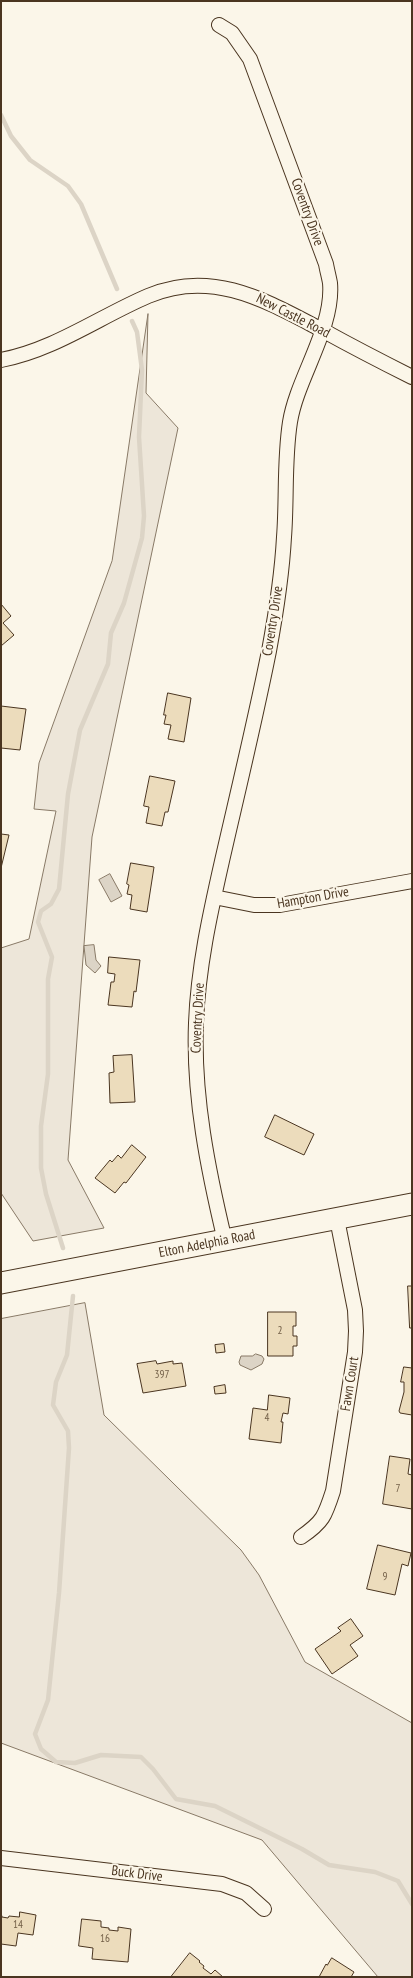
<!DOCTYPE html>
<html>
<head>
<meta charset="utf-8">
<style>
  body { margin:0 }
  #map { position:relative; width:413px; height:1978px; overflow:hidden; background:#fbf6e9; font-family:"PT Sans Narrow",sans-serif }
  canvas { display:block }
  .frame { position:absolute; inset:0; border:2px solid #4a3520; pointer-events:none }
</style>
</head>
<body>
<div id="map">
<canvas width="413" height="1978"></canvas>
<div class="frame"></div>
</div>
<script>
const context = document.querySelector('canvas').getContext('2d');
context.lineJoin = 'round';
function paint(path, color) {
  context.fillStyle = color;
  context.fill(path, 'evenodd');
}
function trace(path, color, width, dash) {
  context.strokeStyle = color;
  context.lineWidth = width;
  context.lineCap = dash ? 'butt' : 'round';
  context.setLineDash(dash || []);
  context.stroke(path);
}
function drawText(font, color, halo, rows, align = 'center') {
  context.font = font + ' "PT Sans Narrow",sans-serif';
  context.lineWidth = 4;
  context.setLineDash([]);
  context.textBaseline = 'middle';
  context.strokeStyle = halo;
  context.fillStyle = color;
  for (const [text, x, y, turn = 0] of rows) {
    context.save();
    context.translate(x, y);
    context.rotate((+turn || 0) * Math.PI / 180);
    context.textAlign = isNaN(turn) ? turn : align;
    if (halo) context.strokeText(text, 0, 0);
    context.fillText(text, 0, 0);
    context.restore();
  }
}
const green = new Path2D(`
  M148 314 146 393 178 428 92 837 68 1160 104 1228 33 1241 1 1193V948L29 939 56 811 34 809 39 763 112 561Z
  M85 1303 104 1415 241 1550 259 1575 305 1662 412 1723V1977H378L262 1840 1 1743V1319Z`);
paint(green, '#ede6d9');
trace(green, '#887966', 1);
const water = new Path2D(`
  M110 874 122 896 111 902 99 880Z
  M94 945 96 960 101 966 95 973 86 965 84 946Z
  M256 1354 262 1356 264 1359 262 1364 251 1370 240 1365 239 1362 241 1356H252Z`);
paint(water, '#dcd4c6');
trace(water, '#887966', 1);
trace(new Path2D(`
  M1 115 11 136 30 160 68 186 81 204 117 289
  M63 1248 46 1194 41 1168V1126L48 1074V979L52 957 38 922 41 911 51 904 59 889 68 794 80 730 108 664 111 633 124 603 142 538 144 516 139 437 142 370 137 332 132 321
  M73 1296 67 1355 56 1382 53 1405 68 1431 69 1448 59 1593 48 1700 35 1734 41 1749 56 1762 75 1763 101 1755 141 1757 153 1769 176 1799 215 1806 302 1849 329 1865 375 1872 398 1881 412 1904`), '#dcd4c6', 4.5);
const building = new Path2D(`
  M1 604 11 616 3 623 14 635 1 646Z
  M168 693 191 698 184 742 168 739 171 725 164 724 166 715H164Z
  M1 706 26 709 20 750 1 748Z
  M150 776 175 781 168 812H165L162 826 146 823 149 807 144 806Z
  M1 834 9 835 1 868Z
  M131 863 154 867 147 912 130 909 132 895 127 894 129 885 127 884Z
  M109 957 140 960 136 992 134 991 132 1007 108 1005 111 982H114L115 974 108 973Z
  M132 1055 135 1102 110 1103 109 1073 114 1072 113 1056Z
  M275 1115 314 1134 304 1155 265 1137Z
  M132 1145 146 1157 126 1183 124 1182 115 1193 95 1178 110 1160 112 1162 118 1155 121 1158Z
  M408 1286H412V1328H410Z
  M268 1312H296V1326H293V1336H297V1346H293V1356H268Z
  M224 1344 225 1352 216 1353 215 1345Z
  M156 1361 157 1364 173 1361V1364L182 1363 186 1386 143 1393 137 1364Z
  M404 1367 412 1368V1415L400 1413 399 1411 404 1392V1382H401Z
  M225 1385 226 1393 215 1394 214 1387Z
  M269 1395 290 1398 288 1414 283 1413 281 1422H283L281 1443 249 1439 253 1408 267 1410Z
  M390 1456 410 1459 408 1474 412 1475V1509L383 1504Z
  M378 1545 411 1553 408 1566 402 1564 395 1595 367 1589Z
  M351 1619 363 1636 350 1645 358 1656 332 1674 315 1649 341 1631 338 1628Z
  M20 1912 36 1915 33 1935 18 1933 16 1946 1 1944V1913L2 1917 8 1918 9 1916 19 1917Z
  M82 1919 101 1921V1927L109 1928V1930L118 1931V1927L131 1929 128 1962 92 1959 93 1948 79 1946Z
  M190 1953 200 1961 199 1962 204 1966 203 1968 211 1974 215 1970 223 1977H171Z
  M332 1958 354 1972 351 1977H319L326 1964 327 1965Z`);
paint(building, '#ecdcbc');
trace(building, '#4a3520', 1);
const minor = new Path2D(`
  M219 25 232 33 250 59 326 264C327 270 329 277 330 283 334 328 297 378 290 422 284 460 287 499 284 537 282 575 276 613 269 651 255 721 238 791 222 861 210 914 198 968 196 1023 193 1096 208 1170 225 1241
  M1 360C54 350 99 317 148 296 213 268 268 302 324 331 353 347 382 362 412 377
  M214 897 254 905H280L412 881
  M301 1537C323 1522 325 1516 333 1491L355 1352 356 1331 355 1310 337 1219
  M1 1858 222 1884 246 1893 264 1909`);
const primary = new Path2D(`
  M1 1283 412 1204`);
trace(minor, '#4a3520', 16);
trace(primary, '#4a3520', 23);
trace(minor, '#fbf6e9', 14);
trace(primary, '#fbf6e9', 21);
drawText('11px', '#725f47', null, [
  ["2",280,1331],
  ["397",162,1375],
  ["4",267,1418],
  ["7",398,1489],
  ["9",385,1577],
  ["14",18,1925],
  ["16",105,1939]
]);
drawText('14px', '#4a3520', '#fbf6e9', [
  ["Coventry Drive",307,212,70],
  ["New Castle Road",293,316,27],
  ["Coventry Drive",273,621,-81],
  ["Hampton Drive",313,898,-10],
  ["Coventry Drive",198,1018,-87],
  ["Elton Adelphia Road",207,1244,-11],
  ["Fawn Court",350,1384,-81],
  ["Buck Drive",137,1874,7]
]);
</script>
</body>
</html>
